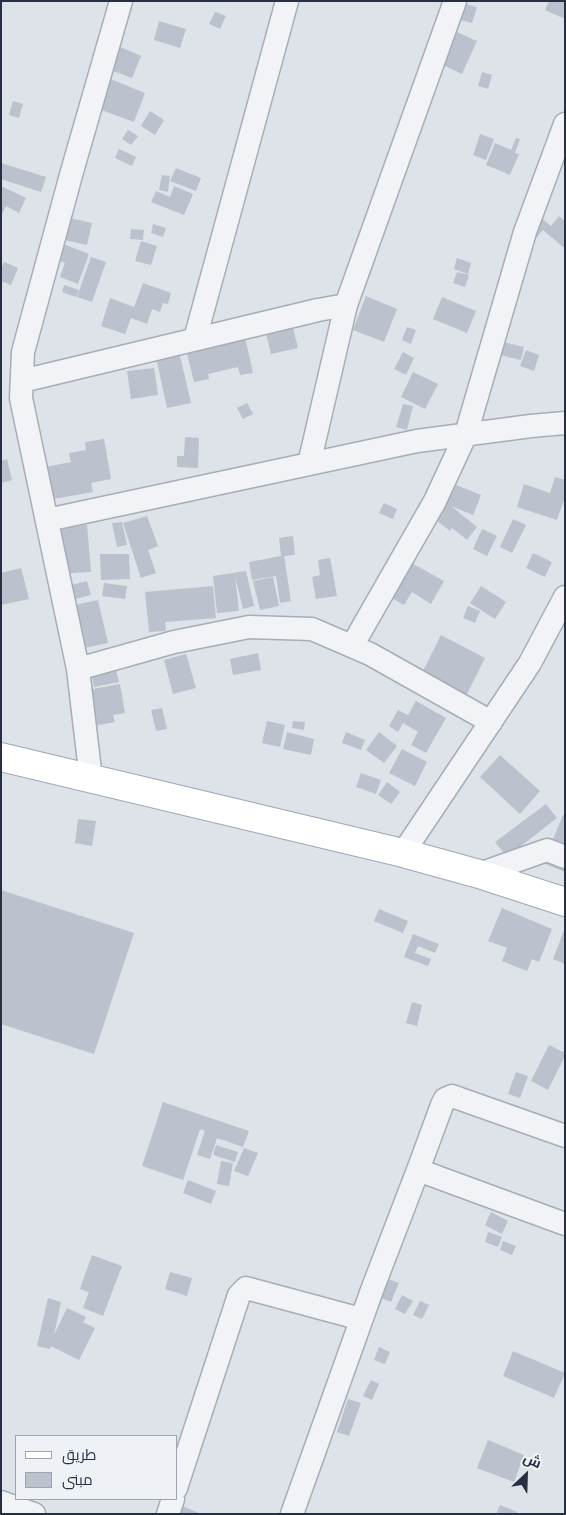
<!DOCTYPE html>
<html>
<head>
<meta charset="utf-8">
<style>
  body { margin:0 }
  #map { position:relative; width:566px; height:1515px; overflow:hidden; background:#dee3e9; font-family:"Source Sans 3",Cairo,sans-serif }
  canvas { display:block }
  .frame { position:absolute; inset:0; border:2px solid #263042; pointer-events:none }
  .legend { position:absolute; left:15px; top:1435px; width:162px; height:65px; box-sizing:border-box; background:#eef2f7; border:1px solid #9ea4af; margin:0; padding:6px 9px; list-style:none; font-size:15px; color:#263042 }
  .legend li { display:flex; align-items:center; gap:10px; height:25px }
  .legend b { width:25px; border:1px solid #9ea4af }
  .north { position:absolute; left:501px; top:1450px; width:50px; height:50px; -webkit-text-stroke:4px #eef2f7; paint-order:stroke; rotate:24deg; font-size:14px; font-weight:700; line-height:20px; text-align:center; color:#263042 }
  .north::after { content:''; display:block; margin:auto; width:18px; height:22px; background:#263042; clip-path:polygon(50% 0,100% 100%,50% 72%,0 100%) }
</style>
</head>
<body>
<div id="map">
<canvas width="566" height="1515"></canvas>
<div class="frame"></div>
<ul class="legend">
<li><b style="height:6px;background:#fff"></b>طريق</li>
<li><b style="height:14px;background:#bbc1cd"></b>مبنى</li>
</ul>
<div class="north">ش</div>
</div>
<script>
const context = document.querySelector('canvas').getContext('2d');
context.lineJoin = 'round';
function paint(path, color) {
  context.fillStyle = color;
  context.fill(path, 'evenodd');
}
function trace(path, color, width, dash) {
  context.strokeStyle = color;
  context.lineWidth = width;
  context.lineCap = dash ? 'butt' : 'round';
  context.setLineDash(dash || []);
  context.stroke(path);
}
paint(new Path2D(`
  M549 1 565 2V19L545 10Z
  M458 2 477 7 472 23 453 18Z
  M215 12 226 16 220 29 209 24Z
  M159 21 186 29 180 48 154 40Z
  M452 30 477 41 462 74 441 64Z
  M118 46 141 56 132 78 108 69Z
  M482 72 492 75 488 89 478 86Z
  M108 78 145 93 134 122 96 108Z
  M13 101 23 104 19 118 9 115Z
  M150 111 164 120 155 135 141 126Z
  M128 130 138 136 131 145 122 139Z
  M480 134 494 139 486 160 473 155Z
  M516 138 520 139 515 153 519 154 510 175 486 165 495 143 511 150Z
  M119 149 136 157 132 166 115 158Z
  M1 163 46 177 41 192 1 179Z
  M176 168 201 178 196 191 170 181Z
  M162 175 170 176 168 192 159 190Z
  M1 186 26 198 19 213 6 206 1 216Z
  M174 186 193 194 184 215 151 202 156 191 170 197Z
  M538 215 551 226 559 216 565 221V245L563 247 543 230 534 240Z
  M70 218 92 223 87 245 64 240Z
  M153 224 166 228 163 237 151 233Z
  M131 229 144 230 143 240 130 239Z
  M141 241 157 246 151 265 135 261Z
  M58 242 89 254 78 284 60 277 65 263 52 258Z
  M91 257 106 262 92 302 77 297Z
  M457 258 471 263 468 274 454 269Z
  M4 262 18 268 11 285 1 281V270Z
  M457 272 469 275 465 287 453 283Z
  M143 283 171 293 168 304 163 303 160 312 152 309 147 324 131 318 125 334 101 326 110 298 134 307Z
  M64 285 79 290 76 297 62 292Z
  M366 296 397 309 384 342 353 330Z
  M442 297 476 311 467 333 433 319Z
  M407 327 416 330 411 344 402 340Z
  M293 328 298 348 271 354 266 334Z
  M245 337 253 373 240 375 238 367 208 374 209 379 194 382 186 350Z
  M490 339 524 347 521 360 487 352Z
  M526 350 539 355 534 371 520 366Z
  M179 352 191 403 167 408 156 357Z
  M403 352 414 358 406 375 394 369Z
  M154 368 158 395 131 399 127 371Z
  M413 372 438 384 425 409 401 397Z
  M247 403 253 414 243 419 237 408Z
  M403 404 413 406 407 430 396 427Z
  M185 437 199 438 198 468 177 467V456H184Z
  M104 439 111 479 91 483 93 492 42 501 36 469 71 462 69 453 86 450 85 442Z
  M7 459 12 480 1 483V461Z
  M555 477 565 480V497L557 520 517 507 524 484 550 493Z
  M444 480 481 495 473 515 451 506 477 527 467 540 452 528 450 531 432 517Z
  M384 503 397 509 393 519 379 513Z
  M147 516 158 546 148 550 156 573 141 578 123 523Z
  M513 519 526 525 512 553 500 547Z
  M122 522 127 545 117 547 112 523Z
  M87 525 91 572 55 574 52 527Z
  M482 529 497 536 487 556 473 549Z
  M293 536 295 555 284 556 291 601 280 603 276 576 252 580 249 562 281 556 279 538Z
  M533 553 552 562 545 577 526 568Z
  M100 554H129L130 579 101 580Z
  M330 558 337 596 316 599 312 577 320 575 318 560Z
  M408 561 444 581 431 604 412 592 404 605 388 596Z
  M21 568 29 599 1 605V573Z
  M246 571 254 606 243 609 235 576 239 611 217 613 213 576Z
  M273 577 279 606 260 610 253 581Z
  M87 581 91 595 64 602 60 588Z
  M104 583 127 586 125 599 102 596Z
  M213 586 216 618 165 622 166 631 149 632 145 592Z
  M481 586 506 602 495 619 470 603Z
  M98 600 108 643 74 650 65 607Z
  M468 606 480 611 475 623 463 618Z
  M441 635 485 658 465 698 421 675Z
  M258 653 261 670 233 675 230 659Z
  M186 654 196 688 173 694 164 660Z
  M114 662 119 682 94 687 90 667Z
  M90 675 93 689 120 684 125 713 113 715 115 722 88 727Z
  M416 701 446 718 426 753 411 745 418 732 403 723 398 732 389 726 398 710 408 715Z
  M162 708 167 729 156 731 151 710Z
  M267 721 285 725 280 747 262 743Z
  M293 721 305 722 304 730 292 728Z
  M287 732 314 739 311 755 283 749Z
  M346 732 365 740 361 750 342 743Z
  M379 732 397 746 384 763 366 750Z
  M402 749 427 762 415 786 389 773Z
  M500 755 540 791 520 814 480 777Z
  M361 773 381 780 376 794 356 787Z
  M387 782 400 792 391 804 378 795Z
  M546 804 557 818 507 857 495 842Z
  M563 815H565V872L543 863Z
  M78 819 96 821 92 846 75 843Z
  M1 890 134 933 94 1054 1 1024Z
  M502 908 552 929 539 962 532 959 527 971 502 961 507 948 488 941Z
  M379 909 408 921 403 933 374 921Z
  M565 928V964L553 959Z
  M413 934 439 944 435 953 418 946 415 953 431 959 428 966 404 957Z
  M412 1002 422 1005 417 1026 406 1023Z
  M549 1045 565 1053V1056L548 1090 531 1081Z
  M516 1072 528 1076 520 1098 508 1094Z
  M163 1102 249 1131 243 1147 217 1138 210 1159 197 1155 205 1131 200 1129 183 1180 142 1166Z
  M216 1145 238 1152 235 1162 213 1155Z
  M244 1148 258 1153 248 1176 234 1171Z
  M221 1161 233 1163 229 1186 217 1184Z
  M188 1180 216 1191 211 1204 183 1193Z
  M491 1212 508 1221 502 1234 485 1225Z
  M488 1232 502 1237 498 1247 485 1242Z
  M503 1241 516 1246 512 1255 500 1250Z
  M92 1255 122 1266 103 1316 83 1308 89 1292 80 1289Z
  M170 1272 192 1278 187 1296 165 1289Z
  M383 1277 399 1283 391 1302 376 1296Z
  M402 1295 413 1301 405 1314 395 1309Z
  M48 1298 61 1302 54 1335 67 1308 86 1317 83 1322 95 1328 79 1360 51 1346 50 1349 37 1346Z
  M420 1301 429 1305 422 1319 413 1315Z
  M379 1347 390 1352 385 1364 374 1360Z
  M513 1351 565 1373 554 1398 503 1376Z
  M371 1380 379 1384 372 1400 363 1396Z
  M348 1399 361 1403 349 1436 337 1432Z
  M488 1440 524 1455 514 1482 477 1468Z
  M178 1504 201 1514H174Z
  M500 1505 517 1512 516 1514H496Z`), '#bbc1cd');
const minor = new Path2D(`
  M195 339 287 1
  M22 381 318 310 346 305
  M309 464 346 305 455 1
  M47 520 417 441 531 426 565 423
  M352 646 435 501 466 434 525 232 565 124
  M78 669 174 642 249 627 312 629 370 654 491 722
  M91 779 78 669 21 398 23 352 71 175 121 1
  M403 853 530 663 565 597
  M479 874 547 850 565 857
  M418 1170 442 1105 445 1099 452 1096 565 1136
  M176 1488 239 1295 246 1288 361 1319
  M1 1502 34 1514
  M168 1514 173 1499
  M292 1514 372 1290 418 1170 565 1224`);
const major = new Path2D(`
  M1 757 403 853 479 874 565 902`);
trace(minor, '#a7adb7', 25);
trace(major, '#9ca6b6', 30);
trace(minor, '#f1f3f7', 22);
trace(major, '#fff', 28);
</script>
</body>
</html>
